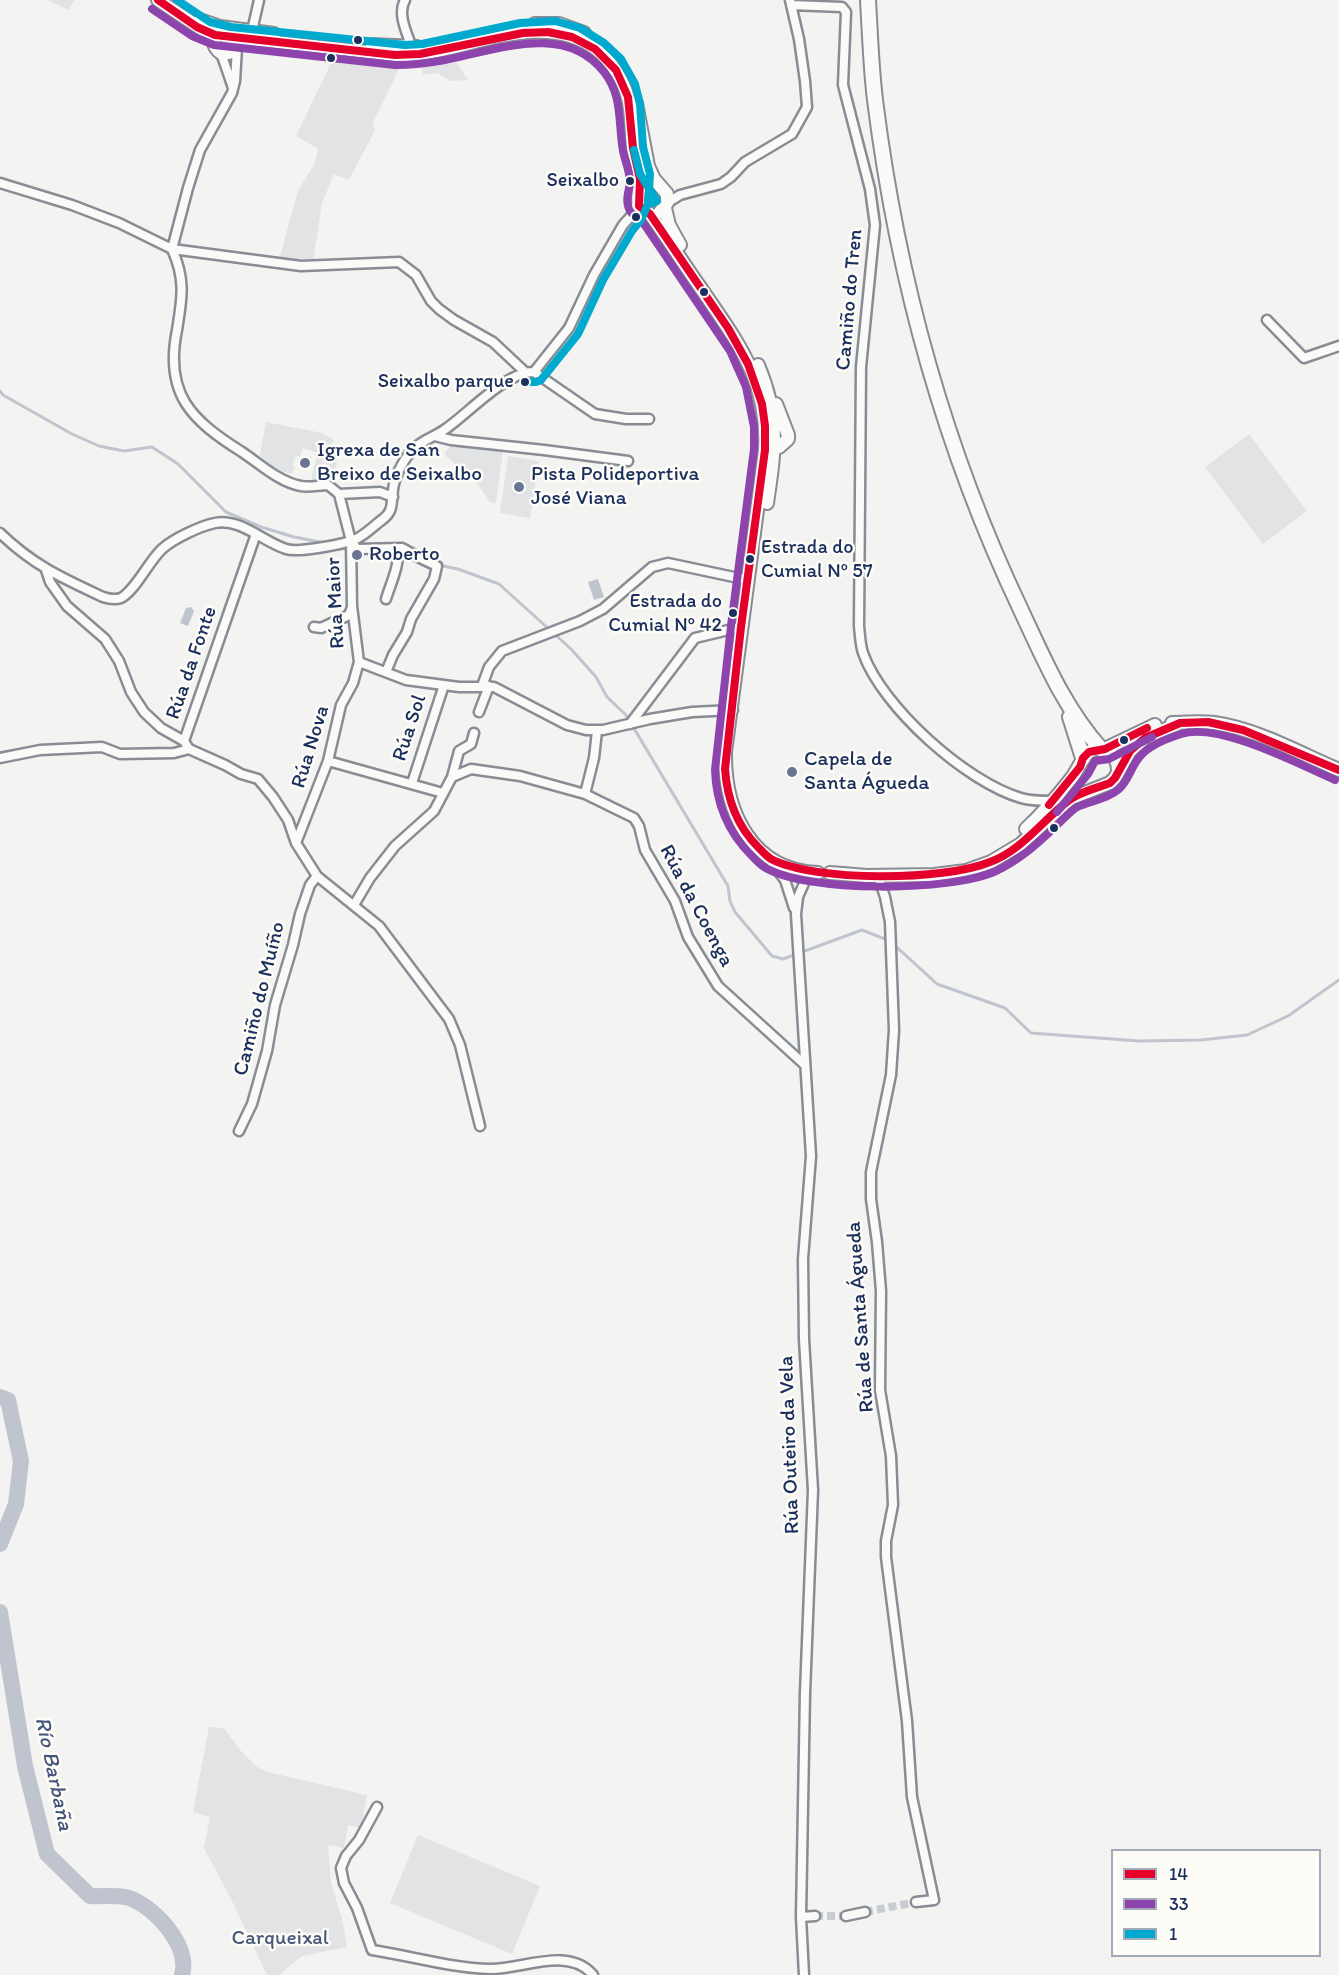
<!DOCTYPE html>
<html>
<head>
<meta charset="utf-8">
<style>
  body { margin:0 }
  #map { position:relative; width:1339px; height:1975px; overflow:hidden; background:#f3f3f2; font-family:Itim,sans-serif }
  canvas { display:block }
  .legend { position:absolute; left:1111px; top:1849px; width:210px; height:108px; box-sizing:border-box; background:#fdfcf7; border:2px solid #a3aaba; margin:0; padding:8px 10px; list-style:none; font-size:18px; color:#1b2f5e }
  .legend li { display:flex; align-items:center; gap:12px; height:30px }
  .legend b { width:30px; border:2px solid #a3aaba }
</style>
</head>
<body>
<div id="map">
<canvas width="1339" height="1975"></canvas>
<ul class="legend">
<li><b style="height:8px;background:#e4002b"></b>14</li>
<li><b style="height:8px;background:#8e44ad"></b>33</li>
<li><b style="height:8px;background:#00a9ce"></b>1</li>
</ul>
</div>
<script>
const context = document.querySelector('canvas').getContext('2d');
context.lineJoin = 'round';
function paint(path, color) {
  context.fillStyle = color;
  context.fill(path, 'evenodd');
}
function trace(path, color, width, dash) {
  context.strokeStyle = color;
  context.lineWidth = width;
  context.lineCap = dash ? 'butt' : 'round';
  context.setLineDash(dash || []);
  context.stroke(path);
}
function drawText(font, color, halo, rows, align = 'center') {
  context.font = font + ' Itim,sans-serif';
  context.lineWidth = 5;
  context.setLineDash([]);
  context.textBaseline = 'middle';
  context.strokeStyle = halo;
  context.fillStyle = color;
  for (const [text, x, y, turn = 0] of rows) {
    context.save();
    context.translate(x, y);
    context.rotate((+turn || 0) * Math.PI / 180);
    context.textAlign = isNaN(turn) ? turn : align;
    if (halo) context.strokeText(text, 0, 0);
    context.fillText(text, 0, 0);
    context.restore();
  }
}
paint(new Path2D(`
  M48 0H75L68 10Z
  M332 61 401 65 373 122 375 130 349 180 334 174 322 203 313 261 279 260 298 191 315 163 318 149 296 136Z
  M209 1727 224 1728 241 1751 257 1767 268 1772 367 1795 361 1828 348 1825 344 1848 328 1845 331 1882 343 1923 232 1901 204 1848 210 1817 193 1812Z`), '#e3e3e5');
paint(new Path2D(`
  M454 59 468 80 451 81 437 73 423 75 422 64Z
  M266 422 322 433 334 440 330 445C341 459 337 469 330 485L311 479 318 453 303 448 300 457 296 456 292 465 295 466 292 474 283 472 259 459Z
  M1249 434 1307 511 1263 544 1205 467Z
  M457 444 503 451 496 503 490 502 479 486 444 454 448 448Z
  M508 456 539 461 530 518 500 513Z
  M242 1830 269 1835 258 1885 230 1880Z
  M418 1835 540 1886 512 1954 390 1903Z
  M267 1860 322 1869 316 1899 260 1888Z
  M232 1901 343 1923 347 1947 302 1956 279 1975H267Z`), '#e2e3e5');
paint(new Path2D(`
  M598 579 604 597 594 600 588 582Z
  M191 607 194 611 188 626 180 623 186 608Z`), '#c0c4ce');
trace(new Path2D(`
  M0 391 3 395 72 434 99 446 124 451 152 447 178 464 226 512 261 527 294 537 325 543
  M373 552 419 562
  M438 565 458 569 499 584 571 649 596 677 607 697 626 715 728 886 730 901 735 912 772 956 783 959 862 930 890 941 937 984 1005 1008 1031 1033 1139 1041 1201 1040 1247 1035 1288 1016 1339 980`), '#c0c4ce', 3);
trace(new Path2D(`
  M0 1397 8 1400 21 1461 16 1504 0 1544
  M0 1612 25 1766 47 1854 90 1896C102 1897 121 1894 132 1899 157 1910 190 1946 182 1975`), '#c0c4ce', 16);
trace(new Path2D(`
  M865 1912 916 1902
  M815 1916H846`), '#c8ccd4', 8, [8, 4]);
const street = new Path2D(`
  M405 0C397 14 407 33 412 48
  M791 5 842 7 846 12 843 85 870 189 875 225 861 367 859 626C860 634 860 644 863 653 882 707 966 782 1021 798 1031 801 1042 801 1052 801
  M252 31 259 0
  M221 53 233 88
  M0 183 72 205 119 223 172 249 301 266 399 262 416 275 431 301 439 309 454 320 493 342 525 372
  M667 203 680 195 721 184 731 177 745 162 792 134 807 107 805 81 799 39 790 0
  M172 249C186 280 182 299 177 330 164 394 191 420 242 452 260 464 279 482 301 486 309 488 319 485 328 485L339 494 351 541 352 606 359 662
  M172 249 188 188 200 150 232 93 235 81 237 47
  M1267 320 1304 358 1339 346
  M534 372 595 414 626 419H649
  M435 436 451 440 544 450 628 461
  M339 494 380 492 393 497
  M0 533C33 565 62 578 103 597 109 599 115 600 121 598 135 591 149 561 162 549 173 539 200 526 215 523 241 518 263 542 286 549 298 553 347 544 358 538 367 533 375 525 383 519 394 511 391 502 393 490 394 479 402 462 410 453 418 442 432 438 444 430 467 415 506 371 534 372L569 328 594 275 623 225 632 215 638 201
  M351 541 357 549 402 548 422 559 437 566 434 579 411 619 407 632 393 655 386 672
  M46 570 50 582 67 606 105 639 119 661 131 692 144 712 161 728 184 741 189 749 225 765 241 774 258 779 273 797 288 820 296 843 317 876 379 926 449 1019 460 1045 480 1126
  M386 599C390 585 401 563 397 549
  M314 627 321 628 349 615 352 607
  M359 662 406 680 459 687H494L567 725 586 730H603L650 719 692 712 733 710
  M482 686 489 667 502 651 580 621 603 609 652 567 668 563 748 580
  M479 712 489 686
  M630 724 695 638 741 627
  M184 741 256 534
  M0 758 40 750 102 747 120 754 174 753 189 749
  M328 761 443 793
  M452 777 459 751 471 744 474 733
  M412 783 444 685
  M585 794 594 758 597 731
  M296 843 328 761 341 705 353 683 359 662
  M769 859 785 880 794 908
  M878 876 885 897 890 922 894 1030 891 1075 871 1172V1199L877 1242 881 1291 880 1390 891 1456 893 1505 886 1541V1557L907 1721 912 1797 934 1900 916 1902
  M354 905 370 878 395 846 434 811 452 777 471 769 520 776 585 794 634 818 639 826 645 850 675 901 688 937 718 986 805 1065
  M239 1131 252 1104 267 1051 275 1005 293 945 300 914 310 885 317 876
  M377 1807 359 1840 346 1856 341 1868 344 1883 357 1908 372 1950C411 1956 451 1968 491 1969 523 1969 569 1946 593 1975
  M846 1916 865 1912
  M801 1917 815 1916
  M804 1975 801 1917 805 1693 813 1490 804 1339 803 1259 811 1156 796 914 798 897 809 872`);
const secondary = new Path2D(`
  M158 0 206 32 229 37 405 56C466 52 541 8 596 49 611 61 623 79 628 98 632 114 631 131 633 148 635 158 639 168 640 179 641 189 636 196 639 206L650 214C668 239 684 265 702 290 738 343 769 382 765 450L725 752C724 812 752 871 818 873
  M200 20 220 27 274 34
  M535 24H559L584 33
  M219 31C211 38 213 47 221 53H229L237 46 238 38 235 34
  M372 45 417 47
  M636 103 648 166 654 179 667 194V203L660 212
  M665 208 669 225 680 245
  M758 365C780 417 775 449 767 503
  M770 446 779 447 788 439V435L776 404
  M1172 723C1186 723 1200 721 1214 723 1257 729 1299 753 1339 770
  M1105 749 1155 725
  M1026 829C1042 814 1057 797 1071 779 1077 772 1083 756 1089 752 1103 742 1118 755 1118 770
  M830 873 867 876 934 875 966 871 991 862 1021 844 1070 799 1110 783 1115 778 1130 751 1145 738 1180 723`);
const primary = new Path2D(`
  M868 0C870 33 871 67 875 100 897 275 944 448 1020 608 1043 657 1064 708 1101 749
  M1070 717 1083 758`);
trace(street, '#888c94', 13);
trace(secondary, '#888c94', 16);
trace(primary, '#888c94', 18);
trace(street, '#fafaf8', 8);
trace(secondary, '#fafaf8', 12);
trace(primary, '#fafaf8', 14);
trace(new Path2D(`
  M158 0 197 27 215 35 395 55 420 54 523 33 548 32 572 37 595 49 616 70 628 97 633 148 640 179 639 206 650 214 728 328 748 364 762 404 765 426V450L741 627 725 769C727 798 737 826 758 847 762 851 766 856 771 859 815 882 944 881 990 862 1022 850 1042 821 1068 801 1079 792 1097 788 1110 783L1115 778 1130 751 1145 738 1180 723 1208 722 1243 730 1339 770
  M1049 805 1080 767 1083 758 1089 752 1105 749 1147 728`), '#e4002b', 8);
trace(new Path2D(`
  M152 9 192 36 214 45 395 65C412 65 429 63 445 60 497 50 565 22 604 72 623 96 618 123 623 151 625 161 630 172 630 182 629 191 625 200 629 209 631 215 638 218 642 221L730 351 746 387 754 427V449L731 626 715 770C716 802 728 832 751 855 755 859 759 864 764 867 807 893 950 892 996 871 1018 861 1036 845 1054 828 1061 822 1069 812 1077 807 1090 801 1108 799 1119 789 1128 781 1131 768 1138 759 1147 746 1166 739 1181 734 1219 722 1298 764 1335 780
  M1057 812 1088 774 1095 761 1109 759 1152 737`), '#8e44ad', 8);
trace(new Path2D(`
  M177 0 210 22 231 27 405 45 422 44 520 23 555 21 580 28 604 43 621 59 635 84 640 104 643 147 650 174 648 204 641 220 632 231 603 280 578 334 541 380 536 382H525
  M634 150 640 174 657 201 653 203 648 201`), '#00a9ce', 8);
for (const [x, y, r, color] of [
  [358,40,5,"#1b2f5e"],
  [331,58,5,"#1b2f5e"],
  [630,181,5,"#1b2f5e"],
  [636,217,5,"#1b2f5e"],
  [704,292,5,"#1b2f5e"],
  [525,382,5,"#1b2f5e"],
  [305,463,6,"#677492"],
  [519,487,6,"#677492"],
  [357,555,6,"#677492"],
  [750,559,5,"#1b2f5e"],
  [733,613,5,"#1b2f5e"],
  [1124,740,5,"#1b2f5e"],
  [792,772,6,"#677492"],
  [1054,828,5,"#1b2f5e"]
]) {
  const dot = new Path2D();
  dot.arc(x, y, r, 0, 2 * Math.PI);
  context.fillStyle = color;
  context.fill(dot);
  trace(dot, '#fdfcf7', 2);
}
drawText('20px', '#1b2f5e', '#fdfcf7', [
  ["Seixalbo",619,181],
  ["Seixalbo parque",514,382],
  ["Estrada do",761,548,"left"],
  ["Cumial Nº 57",761,572,"left"],
  ["Estrada do",722,602],
  ["Cumial Nº 42",722,626]
], 'right');
drawText('21px', '#1b2f5e', '#fdfcf7', [
  ["Camiño do Tren",850,300,-85],
  ["Rúa Maior",336,603,-93],
  ["Rúa da Fonte",192,663,-71],
  ["Rúa Sol",410,728,-72],
  ["Rúa Nova",311,747,-73],
  ["Rúa da Coenga",696,906,62],
  ["Camiño do Muíño",260,999,-76],
  ["Rúa de Santa Águeda",861,1317,-94],
  ["Rúa Outeiro da Vela",790,1445,-92]
]);
drawText('21px', '#1b2f5e', '#fdfcf7', [
  ["Igrexa de San",317,451],
  ["Breixo de Seixalbo",317,475],
  ["Pista Polideportiva",531,475],
  ["José Viana",531,499],
  ["Roberto",369,555],
  ["Capela de",804,760],
  ["Santa Águeda",804,784]
], 'left');
drawText('21px', '#49597d', '#fdfcf7', [
  ["Carqueixal",280,1939]
]);
drawText('italic 22px', '#46567b', '#fdfcf7', [
  ["Río Barbaña",53,1774,78]
]);
</script>
</body>
</html>
